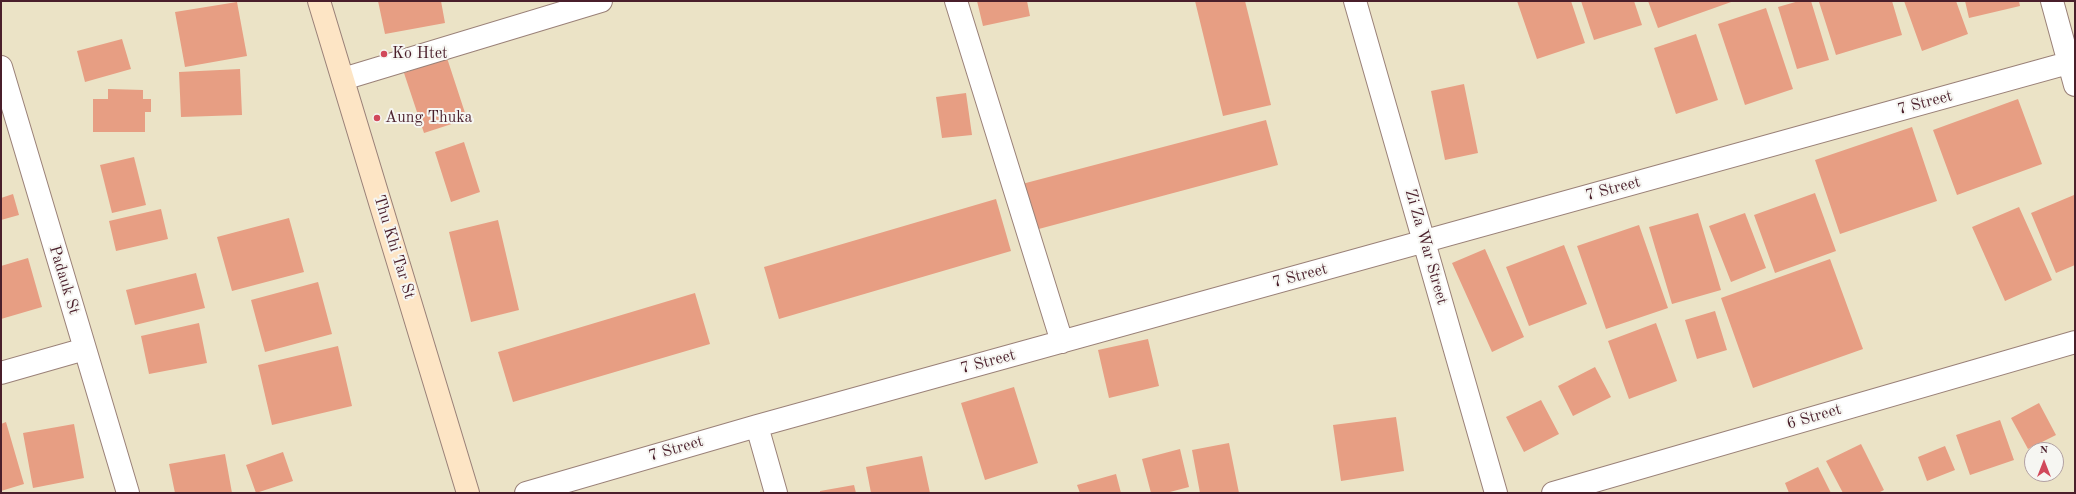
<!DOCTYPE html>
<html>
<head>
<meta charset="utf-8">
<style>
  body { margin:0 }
  #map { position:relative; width:2076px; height:494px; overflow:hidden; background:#ebe3c6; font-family:"Old Standard TT",serif }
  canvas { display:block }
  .frame { position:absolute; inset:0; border:2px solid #4a1f2b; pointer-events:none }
  .north { position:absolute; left:2024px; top:442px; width:40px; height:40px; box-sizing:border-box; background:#f6f6f2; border:1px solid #b1a0a2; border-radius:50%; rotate:0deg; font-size:11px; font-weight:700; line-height:16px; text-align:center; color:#4a1f2b }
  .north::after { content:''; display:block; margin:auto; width:14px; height:18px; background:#d1495b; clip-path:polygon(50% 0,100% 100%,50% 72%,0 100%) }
</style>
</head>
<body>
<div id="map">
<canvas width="2076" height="494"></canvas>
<div class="frame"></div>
<div class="north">N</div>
</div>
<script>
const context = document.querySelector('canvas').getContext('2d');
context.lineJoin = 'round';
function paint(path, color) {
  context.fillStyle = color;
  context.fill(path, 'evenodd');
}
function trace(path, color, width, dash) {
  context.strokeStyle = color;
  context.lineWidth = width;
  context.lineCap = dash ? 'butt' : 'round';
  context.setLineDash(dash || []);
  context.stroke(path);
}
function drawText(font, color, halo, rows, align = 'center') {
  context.font = font + ' "Old Standard TT",serif';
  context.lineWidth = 4;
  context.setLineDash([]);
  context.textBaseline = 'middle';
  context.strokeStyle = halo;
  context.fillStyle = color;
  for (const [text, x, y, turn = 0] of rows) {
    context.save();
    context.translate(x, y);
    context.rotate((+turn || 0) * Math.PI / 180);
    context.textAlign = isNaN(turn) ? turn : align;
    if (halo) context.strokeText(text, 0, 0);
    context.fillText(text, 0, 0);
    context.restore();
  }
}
paint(new Path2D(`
  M378 1H441L445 23 385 34Z
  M977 1H1027L1030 16 983 26Z
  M1195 1H1245L1271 105 1223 116Z
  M1517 1H1571L1585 43 1537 59Z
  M1581 1H1634L1642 25 1594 40Z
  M1648 1H1734L1658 28Z
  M1799 1H1811L1829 60 1797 69 1778 7Z
  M1892 1 1902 35 1836 55 1819 2Z
  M1904 1H1956L1968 34 1922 51Z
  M1965 1H2019L2020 6 1969 18Z
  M237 2 247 56 185 67 175 12Z
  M1766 8 1793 89 1745 105 1718 24Z
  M1696 34 1718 100 1676 114 1654 48Z
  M122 39 131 69 85 82 77 51Z
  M447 58 467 119 424 133 404 73Z
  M240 69 242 115 181 117 179 72Z
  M1464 84 1478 153 1445 160 1431 91Z
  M108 89 143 90V99H151V112H145V132H93V99H108Z
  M966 93 972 135 942 138 936 97Z
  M2018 99 2042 164 1957 195 1933 130Z
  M1266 120 1278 165 1035 230 1022 184Z
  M1912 127 1937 201 1840 234 1815 160Z
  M464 142 480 192 451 202 435 152Z
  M134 157 146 205 112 213 100 165Z
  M1815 193 1836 251 1775 273 1754 215Z
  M13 194 19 215 1 220V198Z
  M2074 195 2075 265 2056 273 2031 213Z
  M996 199 1011 251 779 319 764 267Z
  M2019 207 2052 280 2005 301 1972 227Z
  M161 209 168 239 116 251 109 221Z
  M1698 213 1721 290 1672 304 1649 227Z
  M1745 213 1766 268 1731 282 1709 226Z
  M289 218 304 272 232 291 217 237Z
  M498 220 519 310 471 322 449 232Z
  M1639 225 1668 308 1606 329 1577 246Z
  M1564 245 1587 304 1529 326 1506 267Z
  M1485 249 1524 337 1492 352 1452 263Z
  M28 258 42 307 1 319V266Z
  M1830 259 1863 349 1753 388 1721 298Z
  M196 273 205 308 135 325 126 290Z
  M318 282 332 334 265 352 251 300Z
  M695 293 710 344 513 402 498 352Z
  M1715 311 1727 350 1697 359 1685 320Z
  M199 323 207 363 149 374 141 336Z
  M1656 323 1677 381 1629 399 1608 341Z
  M1148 339 1159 386 1109 398 1098 350Z
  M338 346 352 406 272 425 258 365Z
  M1595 367 1611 397 1573 416 1558 386Z
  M1014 387 1038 463 985 480 961 403Z
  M1541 400 1559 434 1524 452 1506 417Z
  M2039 403 2056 435 2028 449 2011 418Z
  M1396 417 1404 471 1341 481 1333 425Z
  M2000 420 2014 460 1970 475 1956 435Z
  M6 422 24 484 1 491V424Z
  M74 424 84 478 33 488 23 433Z
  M1229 443 1239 493H1200L1192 450Z
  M1861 444 1884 490 1878 493H1843L1826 461Z
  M1945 446 1955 470 1927 481 1918 457Z
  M1180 449 1189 487 1166 493H1151L1142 459Z
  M283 452 293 481 256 493 246 465Z
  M225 454 232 493H175L169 464Z
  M922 456 930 493H871L866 467Z
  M1818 467 1831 493H1789L1785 483Z
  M1116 474 1121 493H1080L1077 485Z
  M854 485 856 493H820V491Z`), '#e79e83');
const street = new Path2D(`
  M956 1 1062 342
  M1355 1 1496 493
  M2052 1 2075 85
  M1 67 128 493
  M343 79 601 1
  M1 373 85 349
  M757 426 776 493
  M526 493 757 426 2075 61
  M1553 493 2075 342`);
const secondary = new Path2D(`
  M319 1 468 493`);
trace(street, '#9a8178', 24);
trace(secondary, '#9a8178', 24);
trace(street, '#fff', 22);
trace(secondary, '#fde5c5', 22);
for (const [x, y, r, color] of [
  [384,54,4,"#d1495b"],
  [377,118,4,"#d1495b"]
]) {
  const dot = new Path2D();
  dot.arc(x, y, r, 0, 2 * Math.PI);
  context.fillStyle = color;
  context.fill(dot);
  trace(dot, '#f6f6f2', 1.5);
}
drawText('16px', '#4a1f2b', '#f6f6f2', [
  ["Ko Htet",392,54],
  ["Aung Thuka",385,118]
], 'left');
drawText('16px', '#4a1f2b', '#f6f6f2', [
  ["7 Street",1925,103,-15],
  ["7 Street",1613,189,-15],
  ["Thu Khi Tar St",394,247,73],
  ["Zi Za War Street",1426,247,74],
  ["7 Street",1300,276,-15],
  ["Padauk St",64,280,73],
  ["7 Street",988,362,-15],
  ["6 Street",1814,417,-16],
  ["7 Street",676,449,-16]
]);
</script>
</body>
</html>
